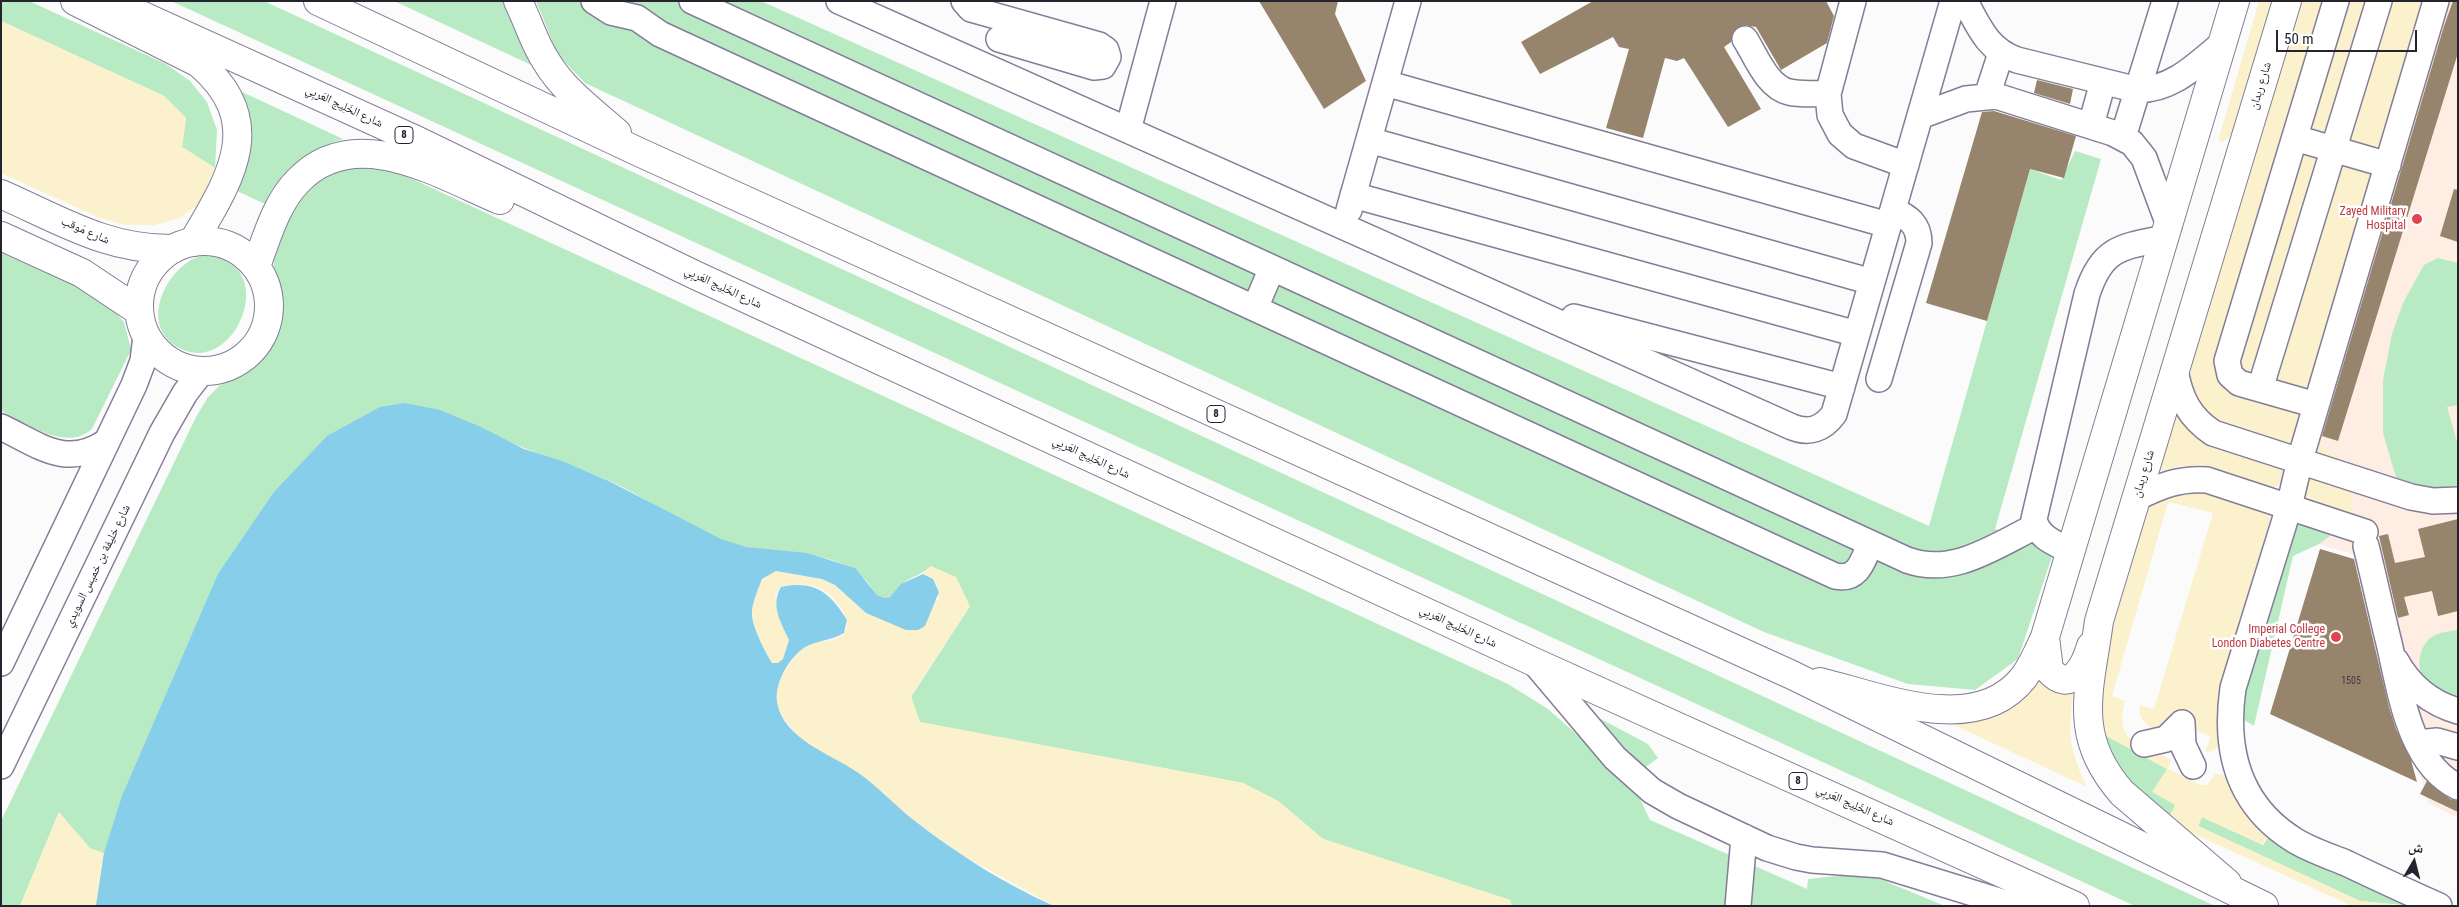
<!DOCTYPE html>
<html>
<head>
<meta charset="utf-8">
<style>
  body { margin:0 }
  #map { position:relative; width:2459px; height:907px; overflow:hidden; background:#fbfbfb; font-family:"Roboto Condensed","Noto Naskh Arabic",sans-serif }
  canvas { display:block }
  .frame { position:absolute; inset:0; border:2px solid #25232d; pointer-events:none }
  .north { position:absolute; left:2389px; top:837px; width:50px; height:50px; -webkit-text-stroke:4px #fff; paint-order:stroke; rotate:8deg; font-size:14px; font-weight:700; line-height:20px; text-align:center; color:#25232d }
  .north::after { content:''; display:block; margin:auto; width:18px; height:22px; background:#25232d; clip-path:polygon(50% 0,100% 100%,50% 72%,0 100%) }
  .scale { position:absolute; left:2276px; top:30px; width:141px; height:22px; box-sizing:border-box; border:2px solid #25232d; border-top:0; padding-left:6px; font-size:15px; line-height:18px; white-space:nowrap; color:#25232d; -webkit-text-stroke:4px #fff; paint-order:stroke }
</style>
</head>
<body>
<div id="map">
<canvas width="2459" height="907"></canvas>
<div class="frame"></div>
<div class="north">ش</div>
<div class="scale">50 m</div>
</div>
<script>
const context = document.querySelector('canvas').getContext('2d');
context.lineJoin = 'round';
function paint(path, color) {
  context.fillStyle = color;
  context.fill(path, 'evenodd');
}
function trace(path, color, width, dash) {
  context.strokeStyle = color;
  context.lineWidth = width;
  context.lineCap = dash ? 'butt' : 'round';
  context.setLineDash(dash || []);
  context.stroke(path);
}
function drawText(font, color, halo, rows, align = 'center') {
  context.font = font + ' "Roboto Condensed","Noto Naskh Arabic",sans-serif';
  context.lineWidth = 5;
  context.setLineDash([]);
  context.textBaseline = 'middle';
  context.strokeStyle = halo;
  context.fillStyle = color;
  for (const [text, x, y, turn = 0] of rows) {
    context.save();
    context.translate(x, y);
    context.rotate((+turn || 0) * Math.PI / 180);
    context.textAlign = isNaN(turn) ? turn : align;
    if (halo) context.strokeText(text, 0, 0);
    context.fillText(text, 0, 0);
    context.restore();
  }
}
paint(new Path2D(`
  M2444 1H2458V818L2428 803 2361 556 2319 544 2308 437Z`), '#feede2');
paint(new Path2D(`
  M1 1H29L166 64 190 81 207 102 217 130 215 168 182 147 186 118 164 96 1 21Z
  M171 1H264L2215 906H2135Z
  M394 1H510L542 70Z
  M536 1H761L1929 526 2030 169 2061 180 2075 151 2101 159 1995 529 2054 550 2018 659 1975 690 1908 684 1764 632 585 83 558 55Z
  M238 90 343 139C303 151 287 170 267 205L235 190Z
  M354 163 395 171 1508 684 1548 709 1582 739 1616 777 1640 799 1650 820 1807 889 1808 879 1865 873 1945 906H1512L1510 900 1323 839 1278 801 1243 783 919 722 911 697 970 606 931 566C922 575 912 576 902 584 897 588 893 598 885 598 877 598 873 590 869 584 857 570 846 564 828 559 801 551 773 552 746 547 696 538 655 501 610 481 567 462 521 451 481 427L101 906H45L59 812 20 906H1V821L196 417 208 397 219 386 252 364 267 347 277 329 281 312 273 260 274 240 309 185Z
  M1 251 101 296 124 322 131 350 92 429C66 452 28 424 1 411Z
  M200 256C284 253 239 379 179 348 138 326 165 268 200 256Z
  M2438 258 2458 263V405L2447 407 2458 445V485C2436 490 2415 490 2396 477L2383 433V380L2392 334 2403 303 2424 265Z
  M2293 516 2341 528 2319 544 2293 556 2254 726 2239 717 2245 687Z
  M2458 630V697C2448 694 2437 692 2429 685 2414 673 2417 644 2435 635 2442 632 2451 631 2458 630Z
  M1597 717 1648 744 1658 758 1639 772Z
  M2103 734 2167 769 2176 805 2170 815 2148 802 2118 774Z
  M2202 817 2263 845 2273 831 2412 906 2360 901 2198 826Z`), '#b8ebc3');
paint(new Path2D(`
  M2259 1H2273L2234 134 2223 142 2218 141Z
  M2294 1H2444L2308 437 2349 465 2346 469 2205 415 2195 407 2186 374Z
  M1 21 164 96 186 118 182 147 215 168 200 203 180 218 154 225H126L102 219 1 173Z
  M2176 406 2283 465C2285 476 2283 484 2273 488L2201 465 2176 467 2157 472Z
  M2309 476 2353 490 2350 516 2306 499 2302 496Z
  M2172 482 2269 509 2270 519 2221 700V742L2217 748 2208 752 2205 751 2211 737 2176 722 2156 730C2145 724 2138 719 2140 705L2154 709 2213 513 2168 502 2112 696 2125 701C2113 745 2142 742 2171 760L2168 769 2201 785H2207L2215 774 2232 775 2273 831 2263 845 2202 817 2198 826 2360 901 2410 906H2352L2157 817 2121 791 2095 709 2106 650 2149 505ZM2103 734 2167 769 2152 792 2175 805 2171 815 2148 802 2118 774Z
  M931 566 956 577 970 606 911 696 920 722 1243 783 1278 801 1323 839 1510 900 1512 906H1054L962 855 797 735C789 725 780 716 777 703 773 684 794 650 812 644 822 640 837 642 844 633 855 622 835 598 825 591 814 583 794 584 781 587L775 596 781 624 789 640 783 659 778 663H772C765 652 753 628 752 616 751 604 758 590 762 579L776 571 822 579 835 585 866 613 938 600C941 586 935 580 923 574Z
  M2043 675 2076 681C2067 726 2067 745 2087 787L1939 718C1985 723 2018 718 2043 675Z
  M59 812 90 848 104 853 96 906H20Z`), '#fbf1cc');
paint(new Path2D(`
  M405 403 440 410 481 427 524 449 562 461 609 481 721 539 746 547 807 553 855 568 877 595 884 598 890 597 901 584 923 574 933 579 939 592 925 626 918 630H906L866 613 835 585 822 579 776 571 762 579C758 590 751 604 752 616 753 628 765 652 772 663H778L783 659 789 640C781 623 770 605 781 587 814 580 830 592 847 620L844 633C834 639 823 640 812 644 793 650 774 681 777 702 783 739 831 754 857 772 878 786 895 806 915 821 957 854 1005 884 1054 906H96L104 853 122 796 218 574 274 492 327 436 380 407Z`), '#87ceea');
paint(new Path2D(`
  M1259 1H1338L1335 14 1366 81 1324 109Z
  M1593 1H1826L1834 16 1827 43 1781 70 1756 27 1744 25 1733 32 1731 42 1724 47 1761 109 1728 127 1684 58 1677 61 1665 58 1643 138 1606 128 1629 49 1619 47 1613 37 1540 74 1521 42Z
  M2453 1H2458V53L2338 441 2322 436 2444 26Z
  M2037 80 2073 89 2070 104 2034 93Z
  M1994 111 2076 136 2064 178 2030 169 1987 321 1926 303 1982 112Z
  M2454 189 2458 190V242L2440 236Z
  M2458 519V611L2438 616 2432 591 2404 597 2409 615 2398 618 2379 536 2388 534 2395 563 2425 557 2418 529Z
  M2320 549 2354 559 2389 707 2396 729 2411 760 2417 782 2270 714Z
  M2427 781 2450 799 2458 801V812L2420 794Z`), '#96846c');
const minor = new Path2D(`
  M594 1 611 12 637 18 660 34 1835 576C1858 581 1863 561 1870 544
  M692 1 1907 560C1953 577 1995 546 2036 526
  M839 1 1792 427C1809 434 1823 429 1834 414L1953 1
  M964 1 971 9 1099 45 1106 50 1108 57 1103 66 1094 67 999 39
  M1853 1 1828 94 1830 115 1840 134 1854 146 1906 165
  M1965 1C1979 27 1988 50 2017 60L2138 90C2174 89 2196 65 2223 43
  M2436 1 2300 460 2289 507 2233 688C2224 750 2238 805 2294 840 2310 850 2329 856 2346 863 2377 878 2408 892 2439 906
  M1745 39C1756 56 1767 87 1789 92 1801 95 1816 93 1828 94
  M1385 83 1888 225
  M1987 96 2001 53
  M1920 116 1966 99 1996 96 2113 133 2132 143 2144 158 2169 225
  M2091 125 2103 82
  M1128 130 1163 1
  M2123 137 2165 1
  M2295 138 2388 165
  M1369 140 1872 282
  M1353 195 1857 334
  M1349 210 1408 1
  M1255 308 1272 268
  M1574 317 1842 387
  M2175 370C2180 398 2189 417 2213 433L2411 497 2433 501 2458 500
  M1879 379 1919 243C1919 224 1908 217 1893 210
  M2260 389 2379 1
  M2316 405 2239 383 2230 375 2227 361 2336 1
  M1 427C39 445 66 469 106 442
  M2136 498C2160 486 2179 478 2207 480L2365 532
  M2366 546C2374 578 2381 611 2389 643 2400 690 2409 763 2458 787
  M2071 551C2055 543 2038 538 2034 519L2087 294C2102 248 2120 247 2165 238
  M2396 661C2410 686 2430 703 2458 711
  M1534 662 1615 758 1652 791 1678 806 1767 848 1796 857 1812 860 1882 865 2002 902 2023 904 2061 899
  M1 663 134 385 143 361 146 336
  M2182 723 2183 745 2193 766
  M2418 743 2437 741 2458 747
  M2144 744 2166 739 2182 723
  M1 766 162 433 185 393 202 371
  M1738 906 1744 837`);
const major = new Path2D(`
  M1 194C60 220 107 250 173 249
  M1 236 82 273 139 311
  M139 306a65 65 0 1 1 130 0a65 65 0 1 1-130 0Z
  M2045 637 2049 670C2071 695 2085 666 2091 646
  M1820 682C1882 697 1977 738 2024 677 2033 665 2039 650 2045 637L2235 1
  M2227 883 2122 793C2071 735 2090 690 2099 621L2287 1`);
const highway = new Path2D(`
  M75 1 199 63C268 122 230 179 193 242
  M110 1 418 141 695 275 1534 662 2075 906
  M318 1 641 153 1792 675 2264 906
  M518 1C528 21 534 43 546 61 563 90 592 111 617 133
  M256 266C267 237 276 203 298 181 355 121 440 175 500 200`);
trace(minor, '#847d98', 28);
trace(major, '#847d98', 30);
trace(highway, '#847d98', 30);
trace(minor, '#fff', 25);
trace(major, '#fff', 28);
trace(highway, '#fff', 28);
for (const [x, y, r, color] of [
  [2417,219,6,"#e0444e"],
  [2336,637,6,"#e0444e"]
]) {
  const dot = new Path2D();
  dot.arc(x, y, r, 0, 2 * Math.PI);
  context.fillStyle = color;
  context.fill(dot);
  trace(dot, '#fff', 2);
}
drawText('10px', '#413b3d', null, [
  ["1505",2351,681]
]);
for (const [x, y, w] of [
  [404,135,18],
  [1216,414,18],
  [1798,781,18]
]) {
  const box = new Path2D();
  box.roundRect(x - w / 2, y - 8.5, w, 17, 4);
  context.fillStyle = '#fff';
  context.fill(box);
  trace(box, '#25232d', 1);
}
drawText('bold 11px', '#25232d', null, [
  ["8",404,135],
  ["8",1216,414],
  ["8",1798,781]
]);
drawText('12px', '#25232d', '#fff', [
  ["شارع ربدان",2261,86,-73],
  ["شارع الخَلِيج العَربِي",344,107,25],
  ["شارع مَوقب",85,231,23],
  ["شارع الخَلِيج العَربِي",723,288,25],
  ["شارع الخَلِيج العَربِي",1091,458,25],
  ["شارع ربدان",2144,474,-73],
  ["شارع خليفة بن خميس السويدي",98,566,-64],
  ["شارع الخَلِيج العَربِي",1458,627,25],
  ["شارع الخَلِيج العَربِي",1855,806,24]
]);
drawText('12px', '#be3a42', '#fff', [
  ["Zayed Military",2406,212],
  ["Hospital",2406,226],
  ["Imperial College",2325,630],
  ["London Diabetes Centre",2325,644]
], 'right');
</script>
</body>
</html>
